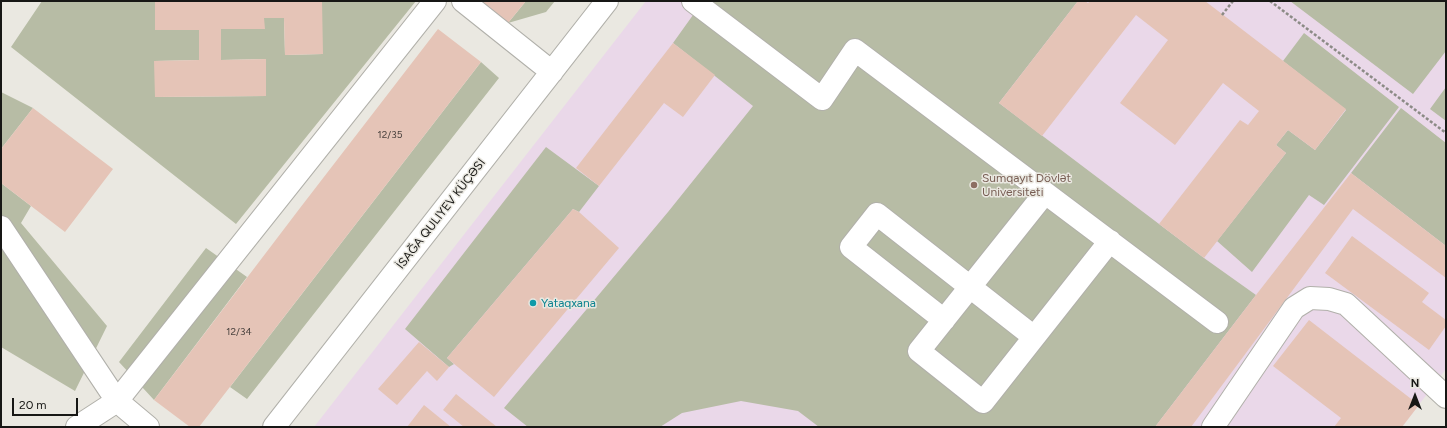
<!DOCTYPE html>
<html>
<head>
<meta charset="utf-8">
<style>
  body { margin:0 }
  #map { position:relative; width:1447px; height:428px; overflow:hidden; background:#eae8e1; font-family:Figtree,sans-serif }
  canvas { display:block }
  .frame { position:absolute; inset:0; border:2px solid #171715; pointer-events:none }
  .north { position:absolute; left:1395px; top:376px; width:40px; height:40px; -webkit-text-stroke:3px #eae8e1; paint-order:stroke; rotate:0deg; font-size:11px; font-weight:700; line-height:16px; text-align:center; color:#171715 }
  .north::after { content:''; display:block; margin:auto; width:14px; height:18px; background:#171715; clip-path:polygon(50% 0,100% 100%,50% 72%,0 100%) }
  .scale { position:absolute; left:12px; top:398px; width:66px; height:18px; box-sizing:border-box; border:2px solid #171715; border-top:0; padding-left:5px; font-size:12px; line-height:14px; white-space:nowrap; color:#171715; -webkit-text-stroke:3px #eae8e1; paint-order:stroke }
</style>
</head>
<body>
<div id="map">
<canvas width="1447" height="428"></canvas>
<div class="frame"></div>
<div class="north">N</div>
<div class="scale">20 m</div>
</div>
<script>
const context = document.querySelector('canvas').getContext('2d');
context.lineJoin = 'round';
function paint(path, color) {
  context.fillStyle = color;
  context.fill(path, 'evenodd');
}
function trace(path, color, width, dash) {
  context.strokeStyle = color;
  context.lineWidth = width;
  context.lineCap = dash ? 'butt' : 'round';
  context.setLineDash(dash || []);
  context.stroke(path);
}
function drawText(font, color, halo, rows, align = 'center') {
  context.font = font + ' Figtree,sans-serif';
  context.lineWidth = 3;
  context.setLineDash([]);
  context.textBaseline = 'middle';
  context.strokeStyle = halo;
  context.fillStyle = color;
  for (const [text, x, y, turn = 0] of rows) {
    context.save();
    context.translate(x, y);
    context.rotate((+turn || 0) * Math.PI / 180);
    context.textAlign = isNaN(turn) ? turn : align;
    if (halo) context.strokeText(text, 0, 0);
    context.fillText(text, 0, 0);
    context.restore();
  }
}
paint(new Path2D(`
  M646 1H1446V369L1402 427H314Z`), '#ead8e9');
paint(new Path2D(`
  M42 1H155V30H199V60L155 61V97L266 96V59L221 60V29H264V18H284L285 55 322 54V1H416L236 224 11 47Z
  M526 1H555L546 12 508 23Z
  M703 1H1078L999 103 1204 258 1256 295 1155 427H819L798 411 741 401 682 413 660 427H528L504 408 668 212 753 106 673 43Z
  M1290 1H1446V51L1413 94Z
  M1304 33 1399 107 1324 205 1309 195 1252 272 1217 241 1286 153 1276 145 1288 130 1315 150 1346 110 1283 61Z
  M481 62 499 78 247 399 230 387Z
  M1446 87V121L1430 109Z
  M1 92 33 108 1 149Z
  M1401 108 1446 143V246L1351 173Z
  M546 147 599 186 579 212 573 209 447 358 454 364 449 367 405 329Z
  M1 183 31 206 21 223 107 326 75 391 1 347Z
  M206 248 247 277 154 400 119 362Z`), '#b7bca5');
paint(new Path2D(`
  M155 1H322L323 54 285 55 284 18H264L265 29H221V60L266 59V96L155 97 154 61 199 60V30H155Z
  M480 1H526L508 23Z
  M1078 1H1085L1088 3 1090 1H1205L1346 109 1315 150 1288 130 1276 145 1286 153 1204 258 1159 224 1240 120 1248 125 1259 111 1223 83 1175 145 1120 103 1168 40 1136 15 1042 136 999 103Z
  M438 29 481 62 199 427H190L154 400 300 208Z
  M673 43 715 75 683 117 664 103 599 186 576 168Z
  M33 108 113 169 65 232 1 183V149Z
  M1351 173 1446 246V278L1353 209 1191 427H1155L1256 295Z
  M573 209 579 212 619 248 494 397 447 358Z
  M1352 236 1429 293 1422 302 1446 320V326L1429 350 1325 273Z
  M1309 320 1419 405 1402 427H1334L1341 418 1273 366Z
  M419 342 449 367 437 381 427 371 397 405 378 389Z
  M456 394 497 427H464L443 410Z
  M424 405 451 427H407Z`), '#e5c4b7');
const minor = new Path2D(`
  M463 1 552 72
  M693 1 822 99 855 50 1217 322
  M1045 193 919 351 983 402 1110 241
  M1 227 117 401 77 427
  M944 320 851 247 877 214 1034 337
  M148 427 117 401 435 1
  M274 427 607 1
  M1213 427 1294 308 1310 298 1329 299 1346 304 1446 397`);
trace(minor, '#b1b0aa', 24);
trace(new Path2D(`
  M1270 1 1446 133
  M1222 15 1233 1`), '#8b8a85', 2.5, [3, 2]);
trace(minor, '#fff', 22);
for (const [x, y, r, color] of [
  [974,185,4,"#8d6e63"],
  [533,303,4,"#0f9aa8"]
]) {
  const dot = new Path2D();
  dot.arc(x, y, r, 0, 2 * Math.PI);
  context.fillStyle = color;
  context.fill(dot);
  trace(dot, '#eae8e1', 1.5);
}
drawText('10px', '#4a423e', null, [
  ["12/35",390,135],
  ["12/34",239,332]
]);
drawText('12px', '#785e54', '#eae8e1', [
  ["Sumqayıt Dövlət",982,178],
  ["Universiteti",982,192]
], 'left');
drawText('12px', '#171715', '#eae8e1', [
  ["İSAĞA QULIYEV KÜÇƏSI",441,214,-52]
]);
drawText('12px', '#0d838f', '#eae8e1', [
  ["Yataqxana",541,303]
], 'left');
</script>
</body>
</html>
